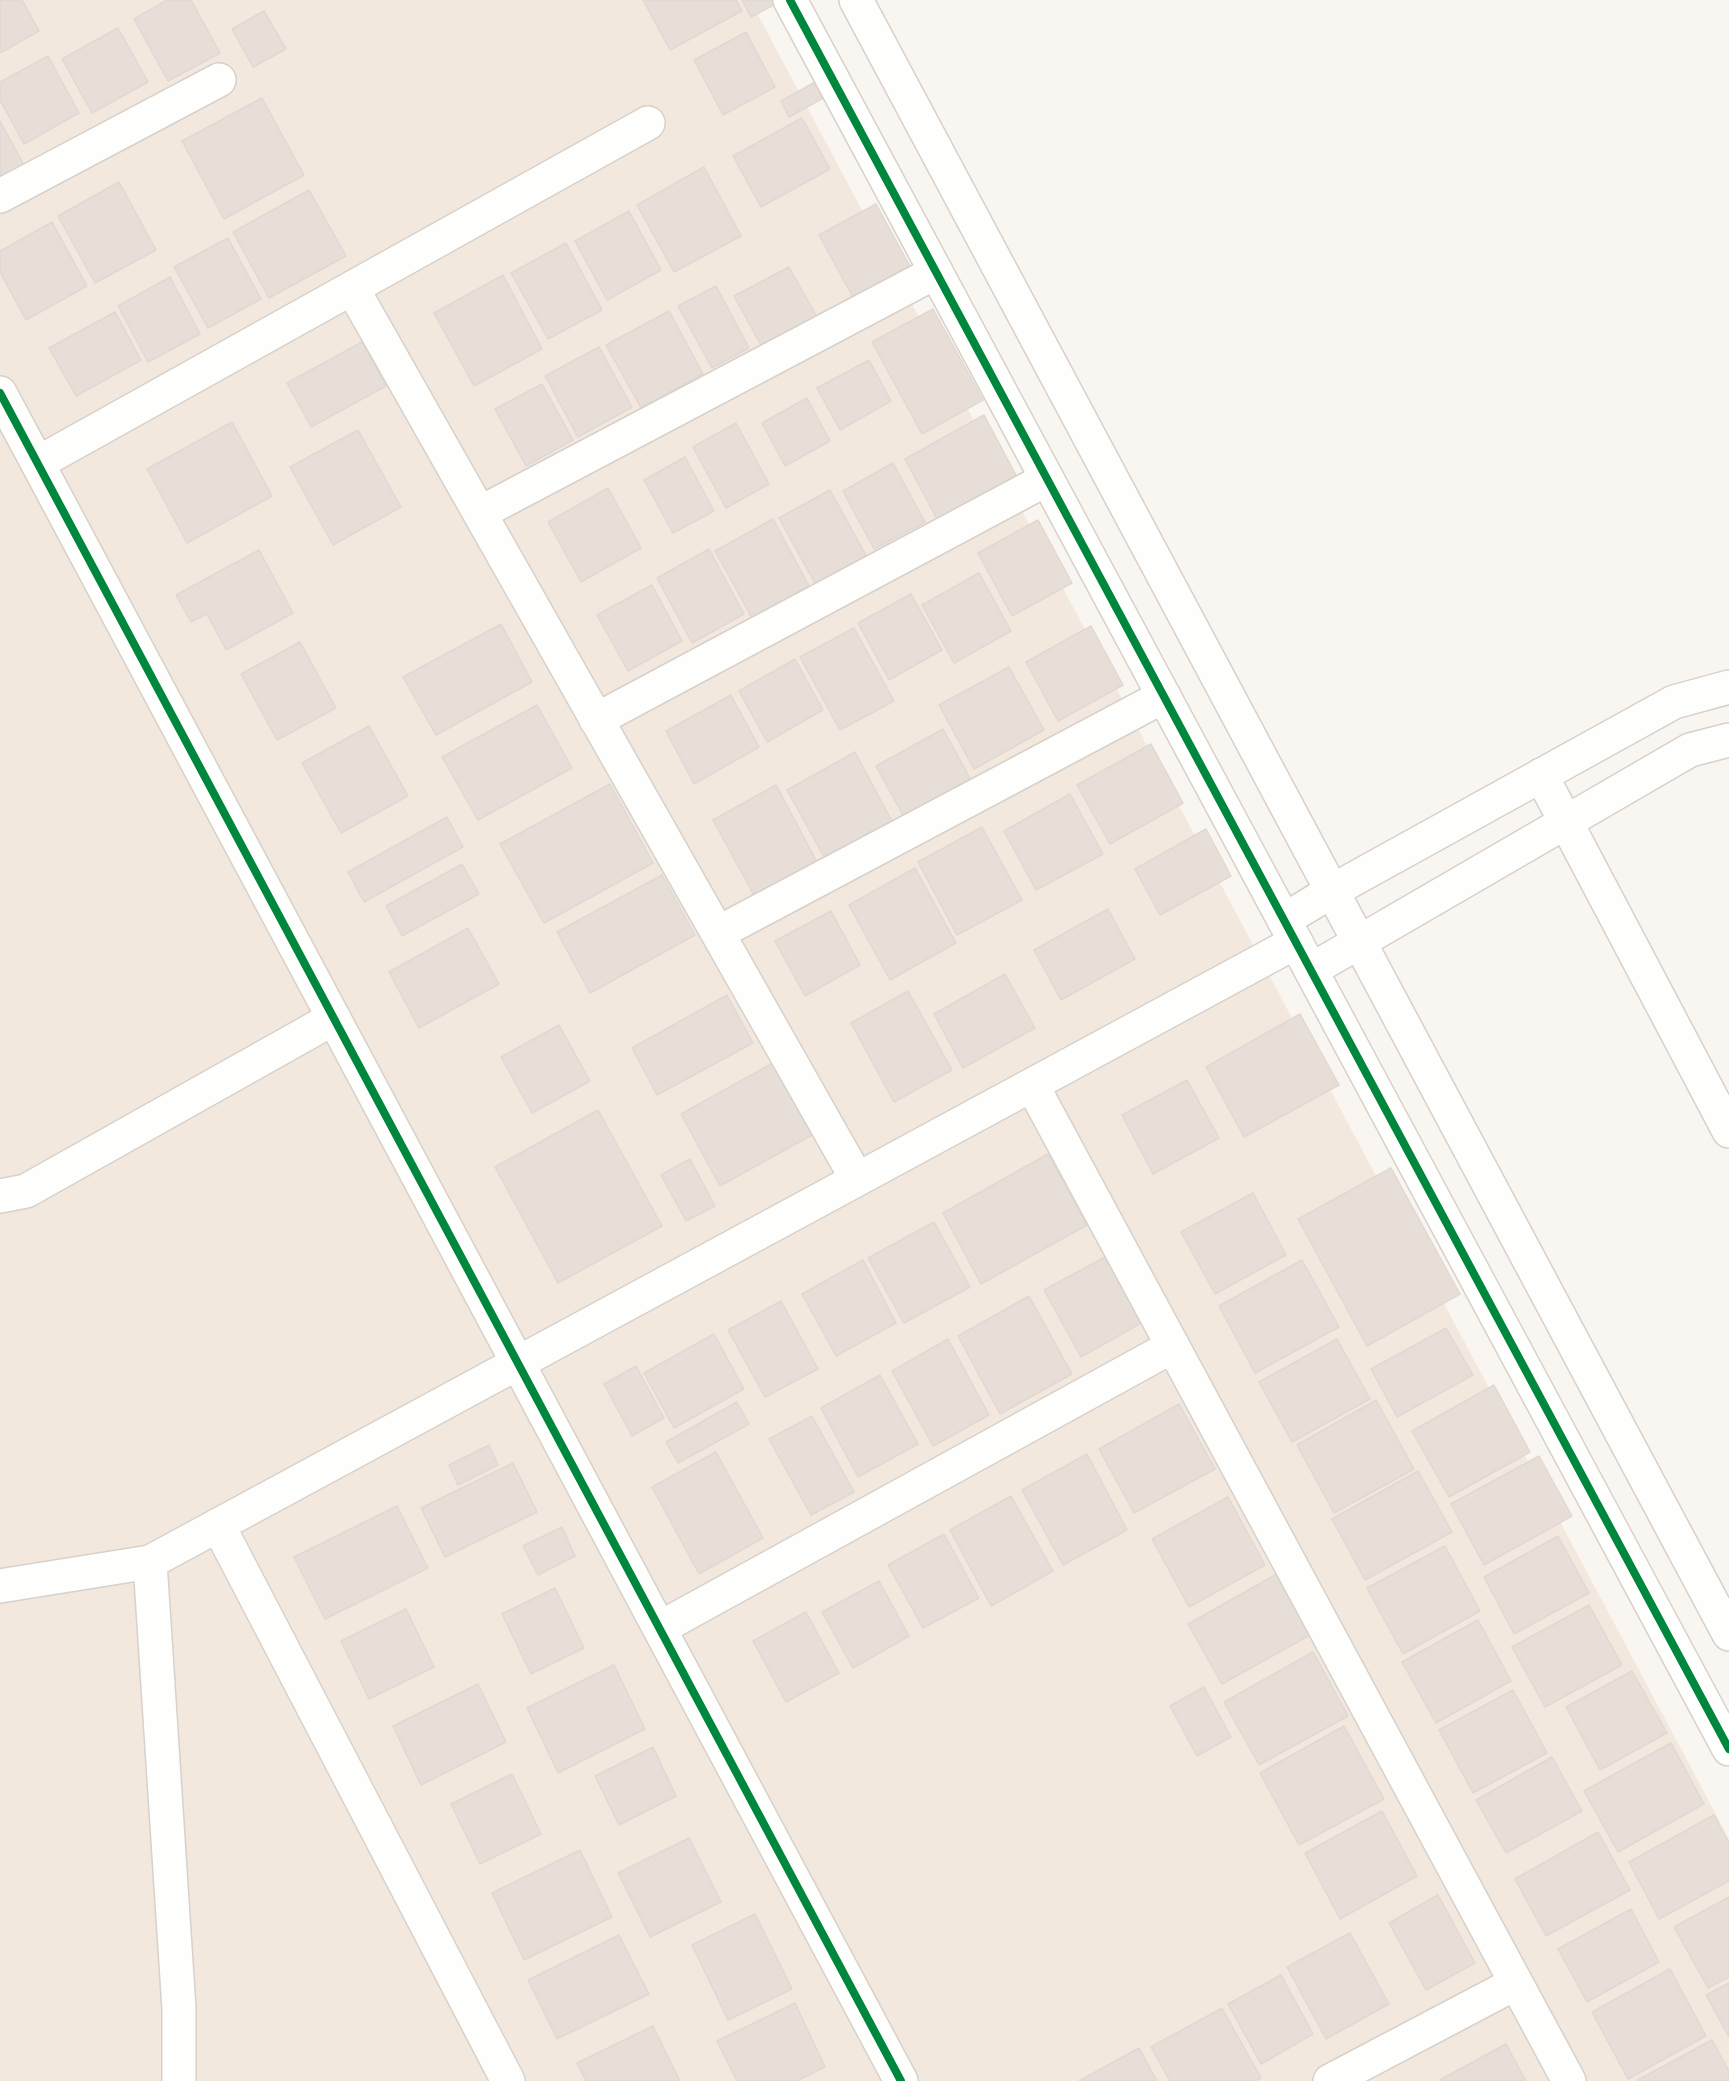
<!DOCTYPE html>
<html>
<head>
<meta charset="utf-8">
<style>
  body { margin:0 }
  canvas { display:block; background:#f9f5f0 }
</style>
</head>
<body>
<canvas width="1729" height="2081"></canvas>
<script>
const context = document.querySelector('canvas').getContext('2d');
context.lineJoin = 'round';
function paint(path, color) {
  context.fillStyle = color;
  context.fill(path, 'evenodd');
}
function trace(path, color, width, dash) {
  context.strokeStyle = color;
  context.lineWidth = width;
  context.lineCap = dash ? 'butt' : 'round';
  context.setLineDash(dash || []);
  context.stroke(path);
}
paint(new Path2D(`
  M0 0H750L1729 1839V2081H0Z`), '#f2e8de');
const building = new Path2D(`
  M0 0H22L39 31 0 53Z
  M167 0H191L220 53 168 81 134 19Z
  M643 0H736L742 11 670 50Z
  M742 0H776L777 3 751 17Z
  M264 11 286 49 253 67 232 29Z
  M118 28 148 82 92 113 62 59Z
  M746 32 775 87 723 115 694 60Z
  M48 56 79 113 24 144 0 100V82Z
  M817 81 825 97 789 117 781 101Z
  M262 98 304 175 224 219 182 141Z
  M802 118 830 169 761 207 733 156Z
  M0 121 25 167 0 181Z
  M704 167 741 236 674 272 637 205Z
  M119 182 156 250 95 283 58 216Z
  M309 190 346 256 269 298 233 232Z
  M876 204 912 270 855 301 819 235Z
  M629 211 661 270 607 300 575 241Z
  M52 222 87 286 26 320 0 272V251Z
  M228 238 261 299 208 328 174 267Z
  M566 243 602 310 548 339 511 273Z
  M789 267 817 317 762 347 734 296Z
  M503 275 542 349 474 386 434 313Z
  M170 277 200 334 148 362 118 306Z
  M716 286 749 348 712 368 678 306Z
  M933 309 983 400 922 434 872 342Z
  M669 311 703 374 641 408 606 345Z
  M115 312 141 360 76 396 49 348Z
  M362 342 386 386 311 427 287 383Z
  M599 347 632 407 578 437 545 376Z
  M869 360 891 401 840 430 817 388Z
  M542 384 573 440 526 466 495 409Z
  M807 398 830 441 785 466 762 423Z
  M984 415 1017 477 938 521 905 459Z
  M232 422 272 496 187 543 147 469Z
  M736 423 769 484 726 508 693 447Z
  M358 430 401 507 333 545 290 467Z
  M685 457 714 511 673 533 644 480Z
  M893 463 925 522 874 549 843 491Z
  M608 488 641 548 581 582 548 522Z
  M830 490 868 559 817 587 779 518Z
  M773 519 809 586 752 618 715 551Z
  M1038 520 1072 583 1012 616 978 553Z
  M709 549 744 614 692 643 657 578Z
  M259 550 293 613 226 650 207 614 191 622 176 595Z
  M979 573 1011 631 954 663 922 605Z
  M652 585 682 641 628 671 597 615Z
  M911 594 942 650 889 680 858 623Z
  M501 624 532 682 436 735 403 677Z
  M1091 626 1123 685 1058 721 1026 662Z
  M854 628 894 701 840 730 800 657Z
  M300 642 336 708 277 740 241 674Z
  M795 659 823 710 767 742 739 691Z
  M1009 667 1044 730 974 769 939 705Z
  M731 695 759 747 694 784 666 731Z
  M537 705 572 768 478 820 442 757Z
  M369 726 408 796 341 833 302 763Z
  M943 729 971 780 904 817 876 766Z
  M1151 744 1183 803 1110 844 1077 785Z
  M855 752 895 827 828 864 787 790Z
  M610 784 653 863 544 923 500 844Z
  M776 785 818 864 756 899 713 820Z
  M1070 794 1103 854 1036 890 1004 831Z
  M447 817 463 847 364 902 348 872Z
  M982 827 1022 900 957 935 918 862Z
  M1206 829 1231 876 1160 915 1135 869Z
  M462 864 479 894 402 936 386 906Z
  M915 868 956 943 890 980 849 905Z
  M662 875 695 935 590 993 557 932Z
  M1108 909 1135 959 1061 1000 1034 950Z
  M831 911 860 965 805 996 775 941Z
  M468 928 499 984 419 1028 389 972Z
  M1005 974 1035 1028 963 1068 934 1014Z
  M908 991 952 1070 894 1102 851 1023Z
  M727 995 753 1043 657 1095 632 1048Z
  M1300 1014 1339 1085 1244 1137 1206 1067Z
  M559 1025 590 1081 532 1113 501 1057Z
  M773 1063 812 1135 720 1186 681 1114Z
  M1187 1080 1219 1138 1153 1174 1122 1115Z
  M598 1110 662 1226 558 1283 495 1167Z
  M1048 1154 1087 1225 981 1284 943 1213Z
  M690 1159 715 1206 686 1221 661 1175Z
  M1391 1168 1460 1294 1367 1346 1298 1219Z
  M1253 1193 1286 1255 1215 1294 1181 1232Z
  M934 1222 970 1287 904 1323 868 1258Z
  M1107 1256 1143 1322 1081 1357 1044 1290Z
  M863 1260 896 1323 836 1356 802 1294Z
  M1302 1260 1339 1327 1255 1373 1219 1306Z
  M1029 1296 1072 1374 1000 1414 958 1336Z
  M781 1301 818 1369 765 1397 728 1330Z
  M1446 1328 1473 1375 1397 1417 1371 1369Z
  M714 1334 744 1389 674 1428 644 1373Z
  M948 1339 989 1415 933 1446 892 1371Z
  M1337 1339 1370 1399 1292 1442 1259 1382Z
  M636 1366 664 1418 632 1436 604 1384Z
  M880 1375 918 1444 858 1477 821 1408Z
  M1494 1385 1530 1452 1449 1497 1412 1431Z
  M1376 1400 1414 1469 1334 1513 1297 1445Z
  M737 1402 749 1424 678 1463 666 1442Z
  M1179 1404 1215 1469 1134 1513 1099 1449Z
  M812 1416 854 1492 811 1515 769 1439Z
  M489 1445 498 1465 458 1485 449 1465Z
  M716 1452 763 1538 699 1574 652 1487Z
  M1087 1454 1127 1530 1063 1565 1022 1490Z
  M1539 1456 1572 1516 1484 1565 1451 1504Z
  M513 1463 537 1512 445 1557 421 1508Z
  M1418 1471 1452 1532 1365 1580 1332 1519Z
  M1011 1496 1053 1571 991 1606 950 1530Z
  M1228 1497 1265 1565 1189 1607 1152 1539Z
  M397 1506 428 1568 325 1619 294 1557Z
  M562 1527 575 1556 538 1575 523 1546Z
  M944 1534 979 1598 923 1628 888 1565Z
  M1558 1536 1589 1593 1514 1634 1484 1577Z
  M1445 1546 1480 1611 1403 1654 1367 1588Z
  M1277 1574 1310 1635 1222 1684 1188 1624Z
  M879 1581 909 1636 853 1668 822 1612Z
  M555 1588 584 1648 531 1674 502 1614Z
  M1589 1605 1622 1665 1545 1707 1512 1647Z
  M406 1609 434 1667 369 1699 341 1641Z
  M806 1612 839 1673 786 1702 753 1641Z
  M1478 1620 1511 1681 1436 1723 1402 1662Z
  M1313 1652 1348 1716 1259 1765 1224 1702Z
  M614 1665 645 1729 558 1773 527 1708Z
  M1632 1671 1667 1733 1600 1770 1566 1707Z
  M478 1684 506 1742 421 1785 393 1726Z
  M1204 1687 1231 1737 1197 1756 1170 1706Z
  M1513 1690 1547 1753 1473 1793 1439 1730Z
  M1344 1726 1384 1799 1299 1845 1260 1773Z
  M1671 1743 1704 1804 1618 1852 1584 1791Z
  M653 1747 676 1796 619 1825 595 1776Z
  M1552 1757 1582 1811 1506 1853 1476 1800Z
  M512 1774 541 1834 480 1864 451 1804Z
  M1382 1811 1417 1876 1340 1919 1305 1853Z
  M1714 1815 1729 1843V1881L1659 1919 1629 1862Z
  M1598 1832 1630 1890 1546 1936 1515 1879Z
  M689 1838 721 1902 650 1937 618 1873Z
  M580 1850 612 1917 524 1960 492 1893Z
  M1438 1895 1475 1963 1426 1990 1389 1923Z
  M1729 1897V1977L1708 1988 1674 1927Z
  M1631 1909 1659 1962 1587 2002 1558 1949Z
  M755 1914 792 1989 728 2020 692 1945Z
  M1350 1933 1389 2004 1326 2039 1287 1967Z
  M619 1935 649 1994 557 2039 528 1980Z
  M1670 1969 1706 2036 1628 2079 1592 2012Z
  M1281 1975 1313 2034 1261 2064 1228 2004Z
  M1729 1983V2037L1706 1995Z
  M795 2003 825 2067 797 2081H737L717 2041Z
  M1222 2008 1261 2078 1255 2081H1170L1151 2047Z
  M653 2026 680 2081H586L577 2063Z
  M1712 2040 1729 2071V2081H1636Z
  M1506 2044 1526 2081H1441L1440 2080Z
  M1139 2048 1157 2081H1079Z`);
paint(building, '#e6ded7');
trace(building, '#e2d8d2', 1.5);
const minor = new Path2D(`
  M0 196 219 80
  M352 288 857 1179
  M0 393 901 2081
  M38 463 648 123
  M480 513 936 272
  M596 720 1047 479
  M1541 775 1729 1131
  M1284 920 1332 891 1674 702 1729 687
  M718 933 1164 696
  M1311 970 1690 750 1729 740
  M1032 1085 1569 2081
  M0 1196 26 1191 334 1018
  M218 1525 508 2081
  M150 1562 179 2009V2081
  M0 1586 150 1562 1296 942
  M660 1628 1173 1346
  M1330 2081 1516 1983`);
const tertiary = new Path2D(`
  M790 0 1729 1749
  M856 0 1729 1634`);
trace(minor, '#d7d1cb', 36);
trace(tertiary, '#d7d1cb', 36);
trace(minor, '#fefefd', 33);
trace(tertiary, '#fefefd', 33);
trace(new Path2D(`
  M790 0 1729 1749
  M0 393 901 2081`), '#00873e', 8);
</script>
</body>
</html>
